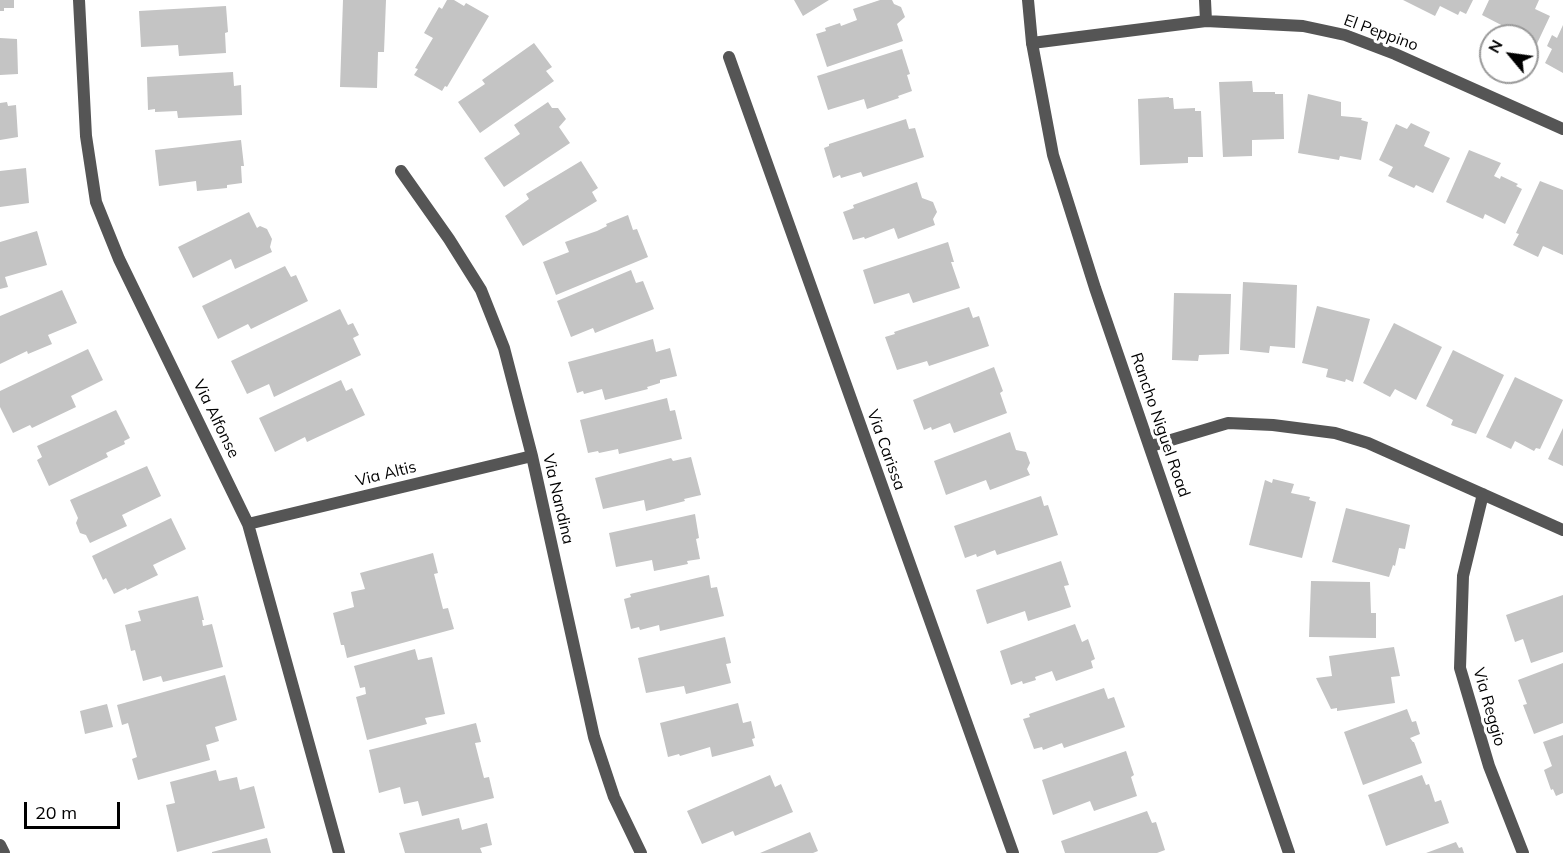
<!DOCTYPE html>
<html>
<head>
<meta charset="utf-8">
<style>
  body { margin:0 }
  #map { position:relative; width:1563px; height:853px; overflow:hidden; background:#fff; font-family:Mulish,sans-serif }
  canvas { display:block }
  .north { position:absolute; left:1479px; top:24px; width:60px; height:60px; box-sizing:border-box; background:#fff; border:2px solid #999; border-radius:50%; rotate:299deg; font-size:16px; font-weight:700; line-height:24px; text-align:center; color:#000 }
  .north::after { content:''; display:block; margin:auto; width:21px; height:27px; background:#000; clip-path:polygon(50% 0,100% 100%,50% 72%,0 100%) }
  .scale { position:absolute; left:24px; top:802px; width:96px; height:27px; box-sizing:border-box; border:3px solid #000; border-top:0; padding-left:8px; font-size:18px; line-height:21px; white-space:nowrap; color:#000; -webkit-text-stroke:4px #fff; paint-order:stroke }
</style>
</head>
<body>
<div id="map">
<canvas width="1563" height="853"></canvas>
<div class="north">N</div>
<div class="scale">20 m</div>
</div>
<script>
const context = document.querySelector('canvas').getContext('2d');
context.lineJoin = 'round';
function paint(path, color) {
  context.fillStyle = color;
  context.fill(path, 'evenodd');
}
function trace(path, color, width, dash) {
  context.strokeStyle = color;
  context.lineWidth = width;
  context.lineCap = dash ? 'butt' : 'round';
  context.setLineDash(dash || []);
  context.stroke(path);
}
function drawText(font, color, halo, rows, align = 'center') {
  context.font = font + ' Mulish,sans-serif';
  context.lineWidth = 6;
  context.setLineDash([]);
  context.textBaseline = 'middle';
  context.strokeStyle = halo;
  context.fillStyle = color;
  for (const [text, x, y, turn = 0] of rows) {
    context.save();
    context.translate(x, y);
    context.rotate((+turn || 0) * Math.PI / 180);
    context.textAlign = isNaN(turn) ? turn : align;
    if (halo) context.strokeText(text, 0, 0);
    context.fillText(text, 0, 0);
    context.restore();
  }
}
paint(new Path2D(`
  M0 0H14V8H4V11H0Z
  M343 0H386L384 52H378L377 88 340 87Z
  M447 0H454L464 6 466 3 489 16 447 87 445 86 442 91 414 75 418 69 415 68 433 38 424 33 439 7 442 9Z
  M794 0H829L803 16Z
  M880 0H892L894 4 901 7 905 17 897 24 903 41 827 67 816 34 826 31 825 28 840 23 841 26 857 20 853 9Z
  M1403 0H1473L1466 14 1460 11 1458 15 1440 6 1435 16Z
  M1489 0H1539L1535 9 1550 16 1533 52 1527 49V36H1503L1507 28 1482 15Z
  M226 6 228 32 225 33 226 53 179 56 178 45 141 47 139 11Z
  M1563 25V73L1545 63 1552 49 1547 46 1552 35 1557 38Z
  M0 38 17 39 18 74 0 75Z
  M534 43 552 67 546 71 554 81 480 133 458 102 485 84 482 80Z
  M902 49 910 74 907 75 912 91 898 96 899 98 867 109 864 99 828 110 817 76Z
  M233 72 234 86 241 85 242 115 178 118 177 111 155 112V109L148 110 147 77Z
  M1252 81 1253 92H1275V94H1283L1284 139 1252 140V156L1223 157 1219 82Z
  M1308 94 1341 102V116L1362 118 1361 120 1368 122 1361 160 1340 156 1339 160 1298 153Z
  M1169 97V98H1173L1174 109 1195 108V111H1201L1203 157H1188V163L1140 165 1138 99Z
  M7 102 8 106 16 105 18 137 0 140V103Z
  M548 102 552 108H558L566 119 559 127 570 143 504 187 484 158 520 134 514 125Z
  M906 119 909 129 915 128 924 157 863 177 861 172 841 178 840 175 833 178 824 148 829 146V144Z
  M1411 123 1430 132 1424 146 1450 158 1433 193 1416 185 1414 188 1388 176 1393 167 1379 160 1396 124 1407 129Z
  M241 140 244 166H241L242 183 227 185V188L197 191 196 181 159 186 155 150Z
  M1469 150 1501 163 1494 176 1500 179 1501 176 1518 184 1516 186 1522 189 1505 224 1485 214 1483 219 1446 202Z
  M581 161 598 188 592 192 597 201 523 246 505 216 529 199 526 194Z
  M26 168 29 203 0 207V171Z
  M1540 181 1563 190V255L1543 246 1538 257 1513 245 1519 234 1516 233Z
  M917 182 922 198 933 202 937 212 933 219 935 225 898 239 894 228 865 239 864 237 853 240 843 212 854 208 853 205Z
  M249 212 257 228 260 226 267 229 272 239 270 247 272 252 235 269 231 259 193 278 178 247Z
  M628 215 633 230 637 229 648 257 556 295 543 262 569 252 565 242 597 231 607 226 606 224Z
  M37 231 47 265 5 277 8 287 0 289V242Z
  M948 242 954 262H951L960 288 913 303 909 293 874 304 863 270Z
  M285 266 291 277 296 275 308 301 251 329 248 324 218 339 202 306Z
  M631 270 636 283 643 281 654 309 595 333 593 328 571 337 557 301Z
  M1243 282 1297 285 1295 348 1270 346 1269 353 1240 350Z
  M62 290 77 323 48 335 52 344 28 354 27 351 0 364V316Z
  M1174 293 1231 294 1229 354 1199 355 1198 361 1172 360Z
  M1317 306 1370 319 1353 382 1346 379 1345 382 1326 377 1328 369 1302 363Z
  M969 307 973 318 979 316 989 346 929 366 927 361 897 370 885 337 895 334 894 332Z
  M340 309 348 325 353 323 359 335 353 338 361 355 274 397 269 384 247 394 231 361Z
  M1394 323 1442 347 1416 400 1395 389 1390 397 1363 383Z
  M653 339 656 352 670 348 677 376 660 380V383L647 387 648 389 605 400 602 389 584 394 583 391 577 393 568 362Z
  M88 349 103 380 71 396 76 407 32 428 30 425 13 433 0 407V391Z
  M1453 350 1504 375 1476 434 1451 425 1453 420 1426 406Z
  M994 367 1003 391 1000 393 1007 413 954 433 950 423 932 430 931 427 924 430 913 400Z
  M1515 377 1563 400 1540 449 1536 448 1534 451 1515 441 1511 449 1486 437Z
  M341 380 346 391 352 388 365 415 307 442 305 437 275 452 259 418Z
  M667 398 670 411 675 410 682 439 619 454 618 449 599 453 598 451 588 453 580 420Z
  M116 410 130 438 124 441 125 444 106 453 108 457 49 486 37 460 42 457 37 446Z
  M1563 428V466L1548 459Z
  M1010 432 1016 450 1026 452 1030 463 1027 469 1030 475 990 490 986 480 946 495 934 461Z
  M691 457 701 495 684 499 685 501 646 511 644 500 603 509 595 478 671 458 673 461Z
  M147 466 161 496 122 515 127 526 90 543 86 535 80 533 76 523 78 518 70 500Z
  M1273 479 1294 484 1291 493 1310 497 1309 500 1316 502 1302 558 1249 545 1265 480 1272 483Z
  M1041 496 1044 506 1048 505 1058 535 997 555 995 550 977 557 976 554 965 558 954 526Z
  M1346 508 1410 525 1405 549 1399 548 1395 566 1393 565 1389 577 1332 562Z
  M695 514 699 538 696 539 700 559 687 561 688 564 654 571 652 560 616 567 609 533Z
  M171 518 186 549 153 565 158 575 127 590 126 588 114 594 106 578 103 580 92 556Z
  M433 553 438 573 434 574 443 609 448 608 454 629 347 658 344 645H341L333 613 354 607 351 592 365 589 360 573Z
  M1061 561 1069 585 1064 586 1071 607 1028 621 1025 611 987 624 976 590Z
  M709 575 711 588 717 587 724 616 660 631 659 625 640 630 639 627 631 629 624 599 631 597 630 594Z
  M1311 581 1370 582 1371 613H1376V638L1309 637Z
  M1563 595V652L1531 663 1523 639 1515 642 1506 615Z
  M198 596 204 620H202L203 626 212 624 223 667 163 682 161 676 143 681 135 650 131 651 125 625 141 621 138 611Z
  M1075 624 1082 642 1088 639 1095 659 1091 661 1093 668 1056 681 1052 671 1035 677 1036 680 1023 684 1022 681 1011 685 1000 651Z
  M725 637 731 663 726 664 731 683 686 694 684 686 646 693 638 658Z
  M1394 647 1400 676 1391 677 1395 703 1337 711V708L1331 709 1316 678 1332 676 1329 656Z
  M415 649 418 660 432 657 445 714 425 718 427 724 367 740 356 697 366 694 365 687 360 688 354 666Z
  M1563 663V723L1534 734 1523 705 1527 704 1518 680Z
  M225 675 237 720 215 727 219 741 206 745 210 760 138 780 132 759 137 757 128 723 122 725 117 705Z
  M1104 688 1108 699 1114 697 1125 727 1064 748 1062 743 1043 750 1042 747 1034 749 1023 719 1030 717 1029 714Z
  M738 703 743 723 751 721 755 738 752 739 754 746 712 757 710 747 680 756 679 754 668 757 660 723Z
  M107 704 113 727 85 734 80 711Z
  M1407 709 1412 722 1416 721 1420 734 1410 738 1413 742H1414L1422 763 1363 785 1344 732Z
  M476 723 481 742 475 743 484 778 489 777 494 798 422 816 418 801 404 804 400 787 379 793 369 750Z
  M1563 735V793L1556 796 1553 789 1551 790 1544 770 1552 766 1543 742Z
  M1126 751 1134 775 1131 777 1137 796 1094 811 1090 801 1053 815 1042 780Z
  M216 770 219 781 237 777 240 790 254 786 265 828 177 852 166 805 175 803 170 782Z
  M770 775 775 787 781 784 793 812 735 836 733 831 702 844 687 811Z
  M1422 775 1426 785 1429 784 1435 802 1441 800 1449 823 1386 846 1368 795Z
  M1147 811 1152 823 1156 822 1165 850 1157 853H1065L1061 841Z
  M459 818 462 830 487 823 492 845 480 848 482 853H405L399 833Z
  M810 832 818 851 813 853H760Z
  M267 838 271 853H212V852Z
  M1456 842 1459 848 1462 847 1464 853H1426Z`), '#c4c4c4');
trace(new Path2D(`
  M79 0 86 136 96 202 119 259 248 524 339 853
  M1205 0 1206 21
  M1032 43 1206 21 1303 26 1345 35 1395 54 1563 129
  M729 57 1013 853
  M401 171 449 239 481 290 504 348 532 456 594 737 614 797 641 853
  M1151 446 1228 423 1273 425 1335 433 1368 443 1563 530
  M1483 494 1463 576 1460 668 1489 766 1523 853
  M248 524 532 456
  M0 845 4 853`), '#555', 12);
trace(new Path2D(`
  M1028 0 1032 43 1053 155 1095 288 1289 853`), '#555', 12);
drawText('16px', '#000', '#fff', [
  ["El Peppino",1381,33,20],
  ["Via Alfonse",216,419,64],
  ["Rancho Niguel Road",1160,425,71],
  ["Via Carissa",886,450,70],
  ["Via Altis",386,474,-14],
  ["Via Nandina",558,499,77],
  ["Via Reggio",1489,707,74]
]);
</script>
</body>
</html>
